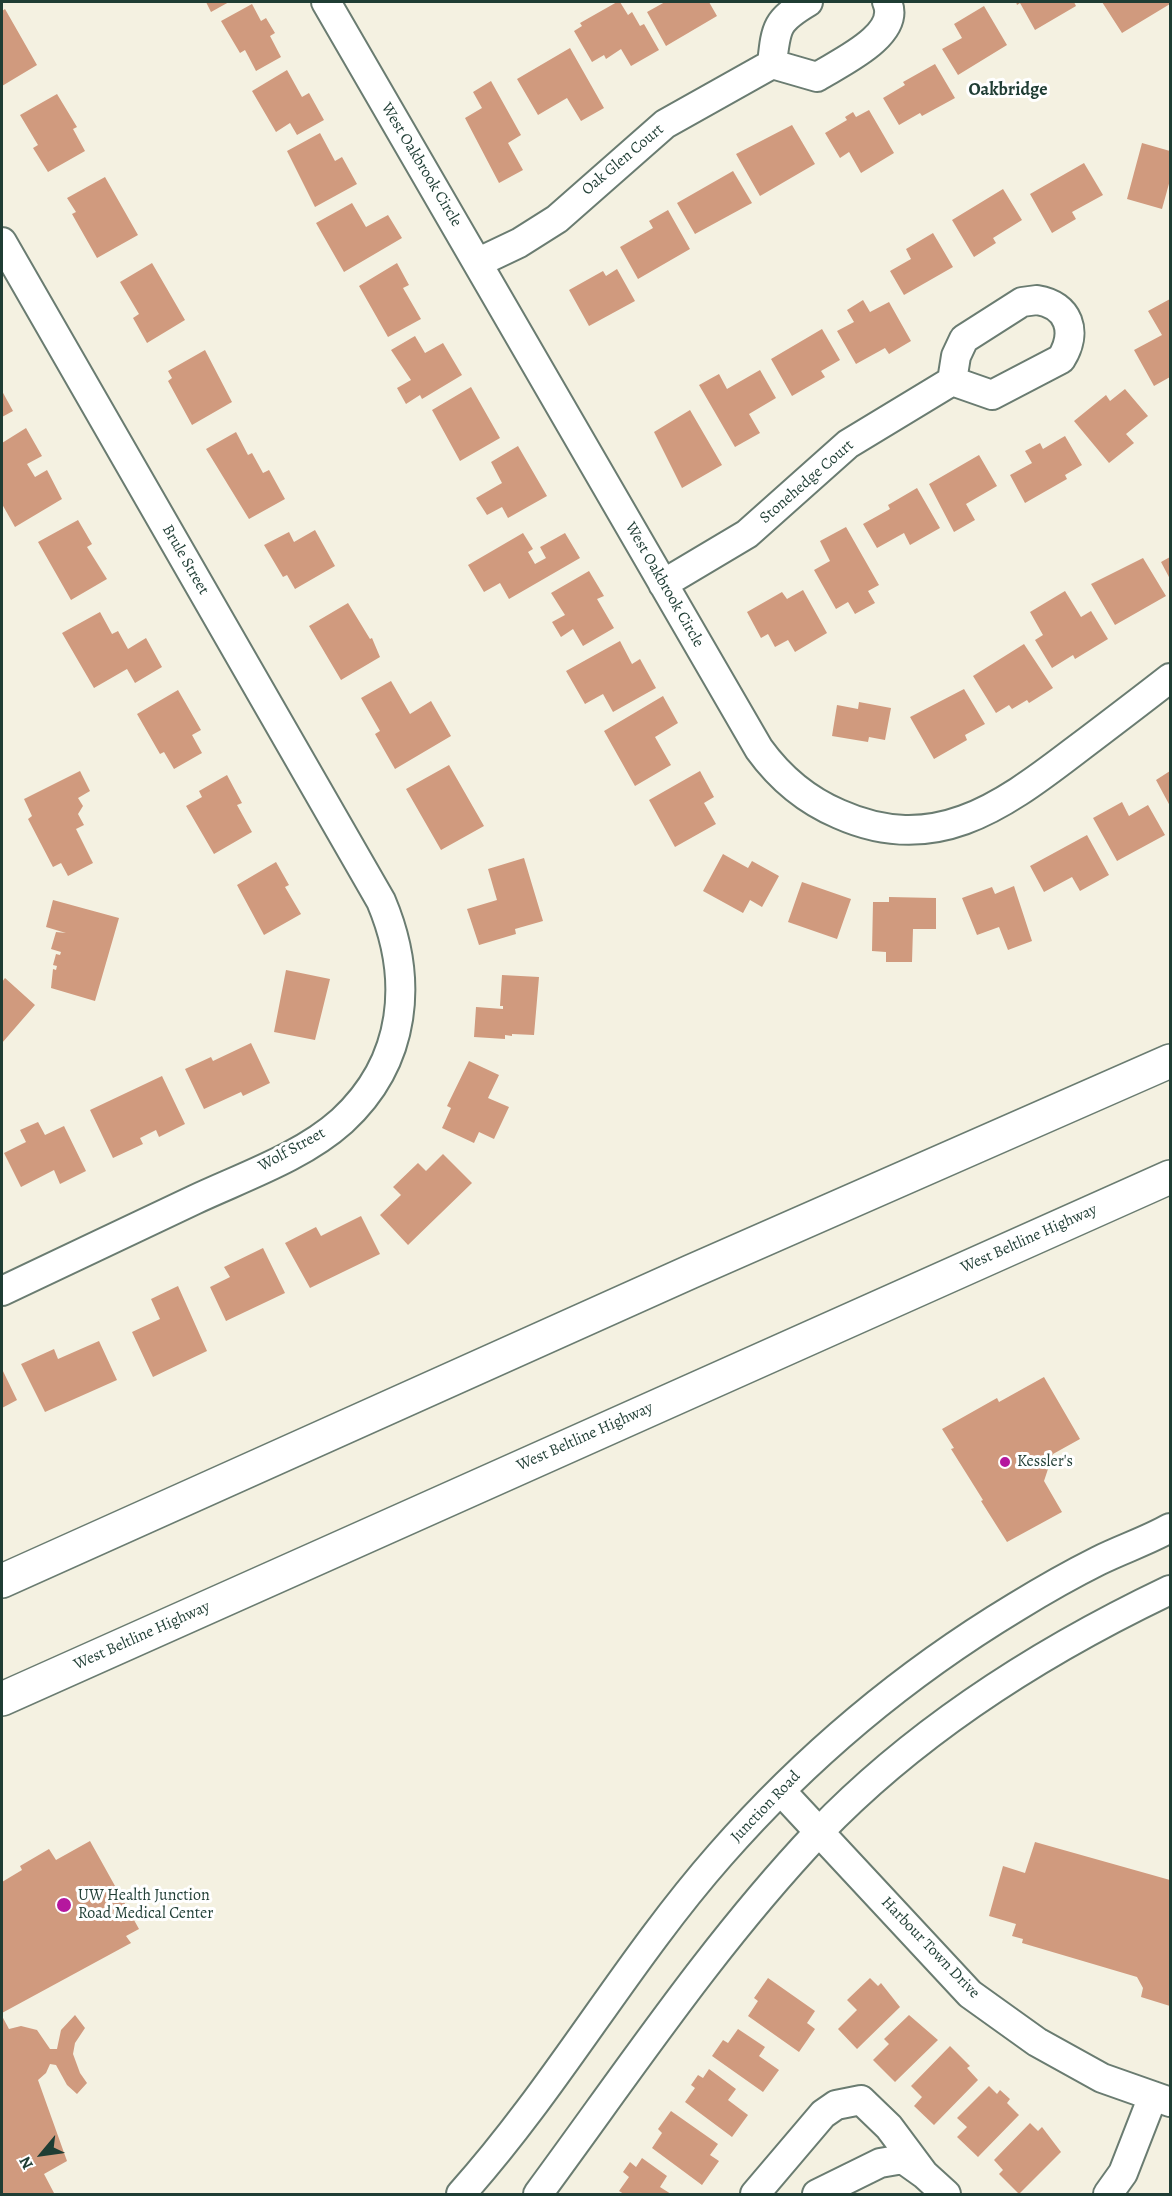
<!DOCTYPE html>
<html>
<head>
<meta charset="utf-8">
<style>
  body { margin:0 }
  #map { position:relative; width:1172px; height:2196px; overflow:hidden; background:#f4f1e1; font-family:Alegreya,serif }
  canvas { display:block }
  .frame { position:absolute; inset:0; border:3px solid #1f3d34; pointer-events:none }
  .north { position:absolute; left:12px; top:2124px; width:60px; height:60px; -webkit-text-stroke:4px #fff; paint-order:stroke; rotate:241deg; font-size:16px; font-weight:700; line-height:24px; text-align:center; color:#1f3d34 }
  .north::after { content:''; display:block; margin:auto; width:21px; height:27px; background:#1f3d34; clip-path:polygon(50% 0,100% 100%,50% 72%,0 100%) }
</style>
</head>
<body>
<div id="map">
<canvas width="1172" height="2196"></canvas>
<div class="frame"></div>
<div class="north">N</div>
</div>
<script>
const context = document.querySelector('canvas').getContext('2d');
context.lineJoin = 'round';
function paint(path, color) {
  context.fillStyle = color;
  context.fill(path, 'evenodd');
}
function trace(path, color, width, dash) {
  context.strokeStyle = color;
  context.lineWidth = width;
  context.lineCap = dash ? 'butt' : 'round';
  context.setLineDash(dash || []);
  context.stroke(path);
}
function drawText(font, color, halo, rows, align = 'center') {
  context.font = font + ' Alegreya,serif';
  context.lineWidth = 6;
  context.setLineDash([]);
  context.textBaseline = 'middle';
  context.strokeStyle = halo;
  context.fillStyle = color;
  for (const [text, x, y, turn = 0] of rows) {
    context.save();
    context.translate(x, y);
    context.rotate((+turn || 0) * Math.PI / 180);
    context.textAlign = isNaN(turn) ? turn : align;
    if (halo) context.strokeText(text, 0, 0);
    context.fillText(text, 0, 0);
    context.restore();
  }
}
paint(new Path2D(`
  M206 2H229L211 12Z
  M617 2H620L628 15 632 12 640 26 644 24 659 50 631 66 621 49 606 59 604 55 592 62 574 31 582 26 580 23Z
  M665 2H709L717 16 666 46 647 12Z
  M1016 2H1074L1076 6 1035 30 1020 3 1017 5Z
  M1102 2H1170V4L1122 33Z
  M252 4 261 21 266 18 275 33 270 36 281 57 256 71 245 50 240 53 221 21Z
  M984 6 1007 45 958 75 942 49 962 38 954 24Z
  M5 9 37 65 2 86V11Z
  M570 48 604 108 581 121 567 98 538 115 517 79Z
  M935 64 955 98 922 116 920 113 899 125 883 98 905 85 903 82Z
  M287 70 302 97 309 93 324 120 297 135 290 123 276 132 252 91Z
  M491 81 521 135 508 143 523 170 499 183 465 118 482 108 473 92Z
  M57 94 77 127 73 129 85 151 48 172 33 148 38 145 20 115Z
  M869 110 894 153 861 173 849 152 840 158 825 133 847 120 845 117 853 112 856 117Z
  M792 125 815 164 760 196 736 154Z
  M320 133 335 161 342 157 357 184 315 207 287 151Z
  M1142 143 1170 151V180L1162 209 1127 199Z
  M1084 163 1103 195 1072 212 1076 219 1052 233 1030 194Z
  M733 171 752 203 695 234 677 203Z
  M105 177 138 235 97 258 72 214 76 212 67 198Z
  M1003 189 1022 220 993 238 996 243 974 257 952 220Z
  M352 203 366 227 388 215 402 238 344 272 316 223Z
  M668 210 690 249 638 279 620 247 653 228 649 221Z
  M933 233 953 267 904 295 890 271 911 259 906 249Z
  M152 263 185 320 147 343 133 318 139 314 120 282Z
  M397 263 409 285 403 288 421 319 388 337 359 286Z
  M617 269 635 301 589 326 569 290 603 271 606 276Z
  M1170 299V377L1154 386 1134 350 1162 335 1148 311Z
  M863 300 870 312 889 302 911 341 889 354 885 348 856 364 837 331 854 322 847 310Z
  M822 329 840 360 821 371 825 377 792 396 771 359Z
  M415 336 425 353 443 343 462 375 422 399 420 395 406 404 397 388 411 380 391 350Z
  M205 350 232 402 192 425 168 381 172 378 168 371Z
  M760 370 776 398 749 414 760 433 735 447 699 385 719 374 727 389Z
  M471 387 500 438 460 461 432 410Z
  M1125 389 1148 416 1126 434 1134 443 1109 463 1074 421 1106 395 1110 401Z
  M2 391 13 411 2 417Z
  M690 410 722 465 682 488 654 432Z
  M26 428 42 456 27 464 35 477 47 470 62 499 15 527 2 504V443Z
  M236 432 248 455 252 453 263 473 269 470 285 499 249 519 206 449Z
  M1065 436 1082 465 1065 475 1067 479 1025 503 1010 475 1032 463 1025 451 1040 443 1043 449Z
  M518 446 547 496 508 518 502 507 487 515 476 498 502 483 491 462Z
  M979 455 997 486 966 504 975 520 954 532 929 484Z
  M917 488 940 528 910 545 904 533 877 548 863 524 890 509 888 505Z
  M78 520 92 544 87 547 107 579 71 600 38 542Z
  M846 527 879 585 868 591 875 603 855 614 848 602 836 609 814 570 830 561 820 541Z
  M315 530 335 566 295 589 287 575 283 577 264 545 289 532 294 542Z
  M523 533 533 549 528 552 535 564 546 558 540 547 565 533 580 558 509 599 500 583 484 592 468 565Z
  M1170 557V579L1161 562Z
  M1143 558 1166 596 1115 625 1091 584Z
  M589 571 604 596 597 599 614 628 583 646 573 629 561 637 552 622 565 615 551 593Z
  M803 590 827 633 795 652 788 640 775 647 768 634 761 638 747 612 782 592 787 599Z
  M1065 591 1081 617 1091 611 1108 639 1075 659 1073 655 1052 668 1035 640 1043 635 1030 612Z
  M348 603 370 639 372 638 380 657 341 680 309 626Z
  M100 612 112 634 118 631 128 649 146 638 162 667 135 683 127 669 94 688 62 633Z
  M620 641 632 664 640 659 656 688 613 712 603 694 585 704 566 671Z
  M1024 644 1053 688 1029 703 1027 700 1012 709 1009 705 996 713 973 676Z
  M391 681 410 714 431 701 451 736 395 769 375 734 380 731 361 698Z
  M964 689 985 724 965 735 967 740 934 759 910 717Z
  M178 690 201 730 192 735 202 753 174 769 164 752 160 754 137 714Z
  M663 696 678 723 655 737 671 765 635 786 604 731Z
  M859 702 891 708 885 740 869 737 868 742 832 736 837 705 858 709Z
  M449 765 484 826 441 850 406 789Z
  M80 771 90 791 78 798 83 806 78 814 84 825 76 829 93 863 68 876 61 863 53 867 28 819 32 816 24 799Z
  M700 771 714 797 704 803 716 824 675 847 649 800Z
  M1170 771V806L1156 780Z
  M227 775 242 803 237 805 252 832 214 854 186 806 202 797 199 791Z
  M1122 802 1129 816 1148 805 1165 835 1117 861 1093 818Z
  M1087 835 1109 875 1080 891 1072 877 1044 892 1030 866Z
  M723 854 748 868 752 861 779 876 762 907 750 900 743 913 703 891Z
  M524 858 543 921 515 929 516 934 479 945 467 909 497 900 488 869Z
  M276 862 289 885 285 887 301 914 264 935 237 885Z
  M802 882 851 899 837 939 788 922Z
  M1014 886 1032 941 1008 950 999 927 977 935 962 898 992 887 995 894Z
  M889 897 936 898V929H913L912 962H886V952L872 951 873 902H889Z
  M53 900 119 918 95 1001 51 988 53 969 56 970 57 966 53 965 56 954 60 955 61 952 51 949 56 932 66 933 46 927Z
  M286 970 330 979 315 1040 274 1032Z
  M502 975 539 977 534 1035 512 1034V1036L505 1035V1039L474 1037 476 1007 503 1009V1006H500Z
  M5 978 35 1005 2 1043V982Z
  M251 1043 270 1083 243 1096 241 1092 204 1109 185 1069 211 1057 213 1061Z
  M469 1061 499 1075 488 1098 509 1107 494 1139 479 1132 474 1143 442 1128 451 1108 447 1106Z
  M162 1076 185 1124 159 1137 156 1130 140 1138 143 1144 113 1158 90 1110Z
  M38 1122 45 1135 64 1126 86 1171 60 1184 54 1170 21 1187 4 1153 26 1142 20 1130Z
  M443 1154 472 1183 408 1245 380 1215 401 1195 393 1187 418 1163 426 1171Z
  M361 1216 380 1254 310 1288 285 1243 316 1227 321 1236Z
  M263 1248 285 1293 226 1321 210 1287 230 1277 224 1267Z
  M178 1286 207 1351 153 1377 132 1332 160 1319 151 1299Z
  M99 1341 117 1380 45 1412 21 1364 54 1349 58 1359Z
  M2 1369 17 1400 2 1408Z
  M1044 1377 1080 1439 1053 1454 1044 1481 1062 1512 1007 1542 981 1501 983 1500 951 1449 954 1448 942 1429 997 1398 999 1402Z
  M90 1841 139 1929 126 1936 131 1943 2 2013V1882L22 1870 20 1866 49 1849 56 1860Z
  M1035 1842 1170 1880V2006L1141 1997 1143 1988 1137 1977 1022 1943 1023 1939 1012 1936 1016 1924 989 1916 1003 1866 1025 1873Z
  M768 1978 815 2011 807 2023 815 2029 799 2052 748 2016 758 2001 754 1998Z
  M870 1978 878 1986 881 1983 900 2007 857 2049 838 2029 857 2010 847 2000Z
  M75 2015 85 2028 75 2043 73 2054 80 2073 87 2083 77 2094 67 2085 56 2065 50 2064 46 2073 38 2080 67 2161 44 2174 54 2193 2 2194V2016L9 2029 21 2026 37 2030 50 2049H57L61 2030Z
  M909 2015 938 2040 895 2082 873 2060 889 2044 884 2039Z
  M738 2029 765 2047 759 2056 779 2070 763 2092 712 2056 723 2040 728 2043Z
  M950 2046 970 2066 967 2068 978 2080 934 2125 914 2106 922 2097 911 2086Z
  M709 2069 736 2089 728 2100 748 2115 732 2137 685 2102 695 2088 691 2085 698 2075 703 2078Z
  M989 2086 997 2094 1000 2090 1010 2099 1007 2103 1019 2115 978 2157 957 2137 967 2127 957 2118Z
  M671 2111 718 2144 710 2155 719 2161 702 2185 652 2148 662 2133 658 2129Z
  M1030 2123 1038 2131 1042 2127 1061 2152 1019 2194 999 2174 1003 2170 994 2160Z
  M642 2158 667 2176 660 2187 671 2194H624L619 2191 629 2177 623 2172 630 2162 636 2167Z`), '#d09a7e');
const minor = new Path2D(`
  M326 2 759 749C780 778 806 800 839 814 933 856 1000 808 1072 753 1105 728 1138 703 1170 678
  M772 64 817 77C839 63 902 35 887 2
  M772 64C776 27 776 21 808 2
  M2 242 381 901C414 979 407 1061 342 1121 302 1157 243 1177 194 1200 130 1230 66 1261 2 1291
  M479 262 519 243 557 219 665 124 772 64
  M1037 300C1069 305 1078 332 1061 359L992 395 952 381 956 356 964 339 1022 302Z
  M663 584 747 534 848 444 952 381
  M781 1791 970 1994 1037 2042 1102 2078 1170 2102
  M461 2194C556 2088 626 1962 720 1855 805 1758 905 1674 1016 1607 1042 1591 1070 1575 1098 1561 1122 1549 1147 1541 1170 1528
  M538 2194C628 2072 713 1944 818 1833 917 1730 1042 1651 1170 1590
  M755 2194 823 2114 836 2105 861 2100 889 2127 924 2174
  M817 2194 880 2163 903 2159 924 2174 946 2194
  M1108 2194 1123 2173 1153 2096`);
const highway = new Path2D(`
  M2 1581 690 1272 1170 1061
  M2 1699 1170 1177`);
trace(minor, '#6a7c71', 32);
trace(highway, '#6a7c71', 36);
trace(minor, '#fff', 28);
trace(highway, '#fff', 33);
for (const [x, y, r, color] of [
  [1005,1462,6,"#b5179e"],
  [64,1905,8,"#b5179e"]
]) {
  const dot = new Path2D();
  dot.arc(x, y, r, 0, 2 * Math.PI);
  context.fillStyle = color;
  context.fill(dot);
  trace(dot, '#fff', 2);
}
drawText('16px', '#1f3d34', '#fff', [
  ["Oak Glen Court",623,160,-40],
  ["West Oakbrook Circle",421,165,59],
  ["Stonehedge Court",807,482,-41],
  ["Brule Street",185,560,60],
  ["West Oakbrook Circle",664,585,60],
  ["Wolf Street",292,1150,-29],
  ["West Beltline Highway",1029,1239,-24],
  ["West Beltline Highway",585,1437,-24],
  ["West Beltline Highway",142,1636,-24],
  ["Junction Road",766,1807,-46],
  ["Harbour Town Drive",930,1948,46]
]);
drawText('16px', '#1f3d34', '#fff', [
  ["Kessler's",1017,1462],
  ["UW Health Junction",78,1896],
  ["Road Medical Center",78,1914]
], 'left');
drawText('bold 18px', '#1f3d34', '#fff', [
  ["Oakbridge",1008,91]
]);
</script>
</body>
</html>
